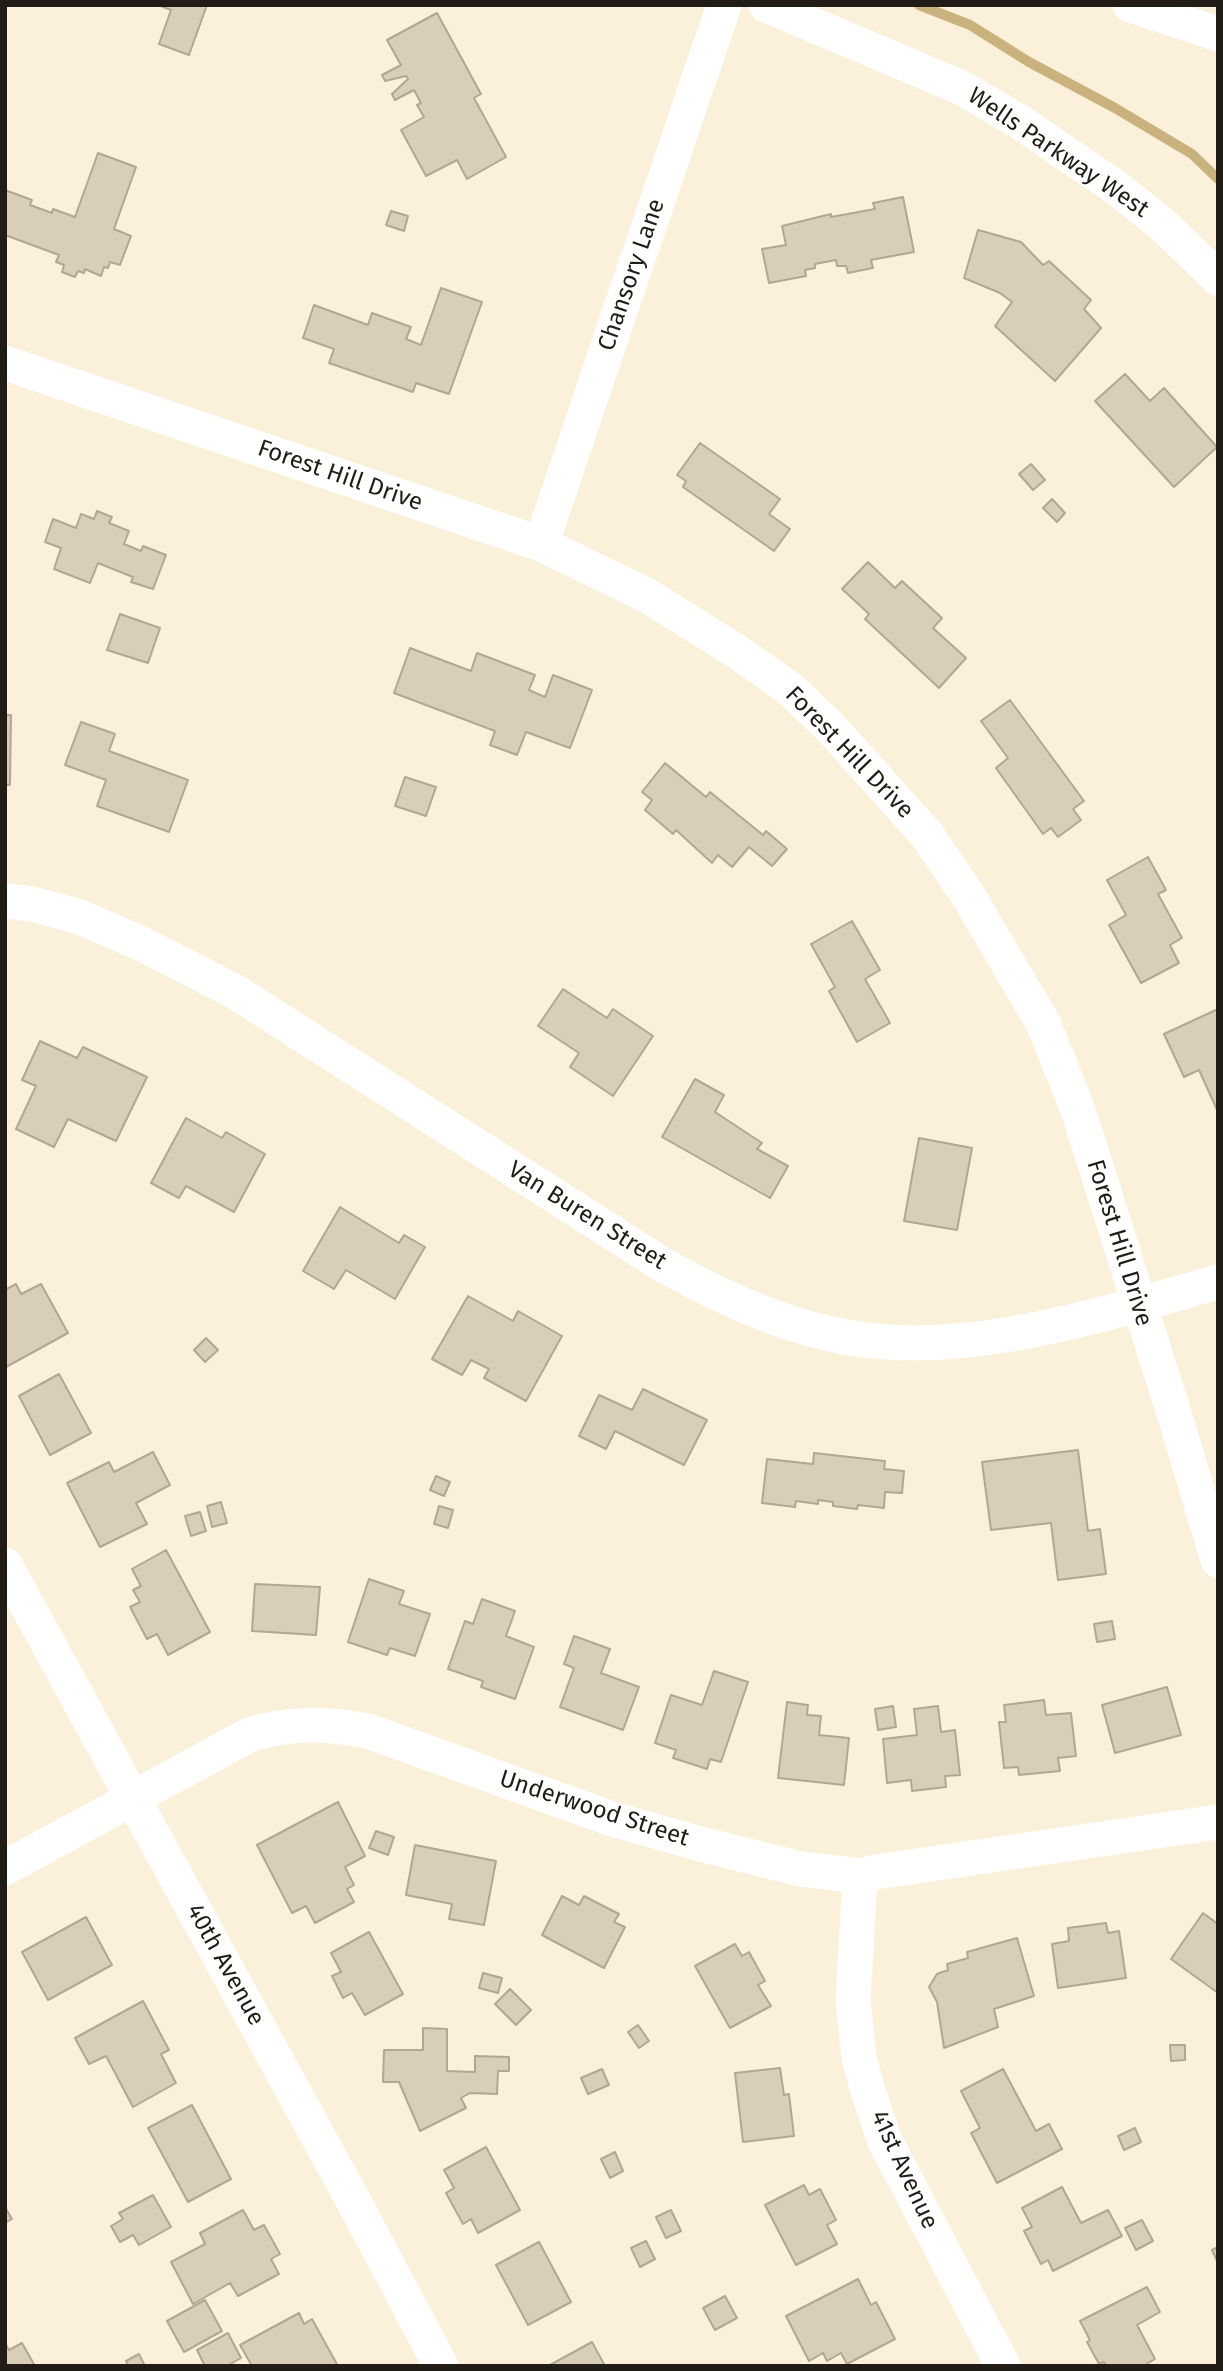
<!DOCTYPE html>
<html>
<head>
<meta charset="utf-8">
<style>
  body { margin:0 }
  #map { position:relative; width:1223px; height:2371px; overflow:hidden; background:#fbf1db; font-family:"Fira Sans",sans-serif }
  canvas { display:block }
  .frame { position:absolute; inset:0; border:7px solid #211d16; pointer-events:none }
</style>
</head>
<body>
<div id="map">
<canvas width="1223" height="2371"></canvas>
<div class="frame"></div>
</div>
<script>
const context = document.querySelector('canvas').getContext('2d');
context.lineJoin = 'round';
function trace(path, color, width, dash) {
  context.strokeStyle = color;
  context.lineWidth = width;
  context.lineCap = dash ? 'butt' : 'round';
  context.setLineDash(dash || []);
  context.stroke(path);
}
function paint(path, color) {
  context.fillStyle = color;
  context.fill(path, 'evenodd');
}
function drawText(font, color, halo, rows, align = 'center') {
  context.font = font + ' "Fira Sans",sans-serif';
  context.lineWidth = 5;
  context.setLineDash([]);
  context.textBaseline = 'middle';
  context.strokeStyle = halo;
  context.fillStyle = color;
  for (const [text, x, y, turn = 0] of rows) {
    context.save();
    context.translate(x, y);
    context.rotate((+turn || 0) * Math.PI / 180);
    context.textAlign = isNaN(turn) ? turn : align;
    if (halo) context.strokeText(text, 0, 0);
    context.fillText(text, 0, 0);
    context.restore();
  }
}
trace(new Path2D(`
  M919 5 970 25 1029 62 1115 108 1192 154 1218 179`), '#cab27e', 10);
const building = new Path2D(`
  M158 5H207L189 55 159 44 171 10Z
  M437 13 481 94 474 98 506 157 467 179 457 160 426 176 401 130 424 117 417 105 421 103 414 90 395 100 392 94 408 79 406 76 385 81 382 75 401 65 387 40Z
  M98 153 136 167 114 229 131 236 120 265 110 262 108 268 104 267 101 276 85 269 84 273 78 271 75 277 62 272 64 265 56 262 59 255 5 235V190L32 200 30 205 52 213 53 209 75 217Z
  M903 197 914 252 871 260 873 268 848 273 846 266H837L836 260 815 264V268L805 270 806 276 769 283 762 249 786 245 782 226 831 214V217L875 209 873 203Z
  M391 211 408 216 404 231 386 225Z
  M978 230 1021 242 1043 265 1049 261 1091 300 1084 309 1101 328 1055 381 995 326 1012 302 1000 293 964 278Z
  M441 288 482 302 449 394 416 383 413 392 329 363 334 349 303 338 314 305 368 325 372 313 411 327 406 339 421 345Z
  M1125 374 1150 401 1164 388 1217 447 1174 487 1095 401Z
  M700 443 780 499 769 514 790 529 774 551 683 487 686 481 677 475Z
  M1031 464 1045 480 1033 490 1019 474Z
  M1052 499 1065 513 1057 522 1043 508Z
  M97 511 112 517 109 523 129 531 124 544 141 551 143 546 166 555 153 589 131 582 133 577 98 563 90 583 54 569 61 548 45 542 53 519 76 528 81 514 94 519Z
  M868 562 895 588 902 581 942 618 933 628 966 658 939 688 865 619 869 614 842 589Z
  M120 614 160 628 148 663 107 650Z
  M410 648 471 671 477 653 535 675 529 690 545 697 553 675 592 690 570 748 526 732 517 755 490 745 495 731 394 693Z
  M1010 700 1084 801 1073 809 1081 820 1058 837 1051 828 1043 834 996 768 1008 758 981 721Z
  M5 715H11L10 785H5Z
  M81 722 115 734 109 751 188 780 169 832 97 806 106 780 65 765Z
  M665 763 706 797 710 792 763 835 766 831 787 849 772 866 749 847 732 867 718 855 712 863 676 830 673 834 645 810 652 800 642 792Z
  M405 777 436 787 426 816 395 806Z
  M1148 857 1166 890 1158 894 1182 938 1170 945 1179 963 1141 983 1109 925 1126 915 1107 880Z
  M852 921 880 970 865 979 890 1023 857 1042 829 991 835 987 811 944Z
  M563 989 607 1018 613 1009 653 1036 613 1096 570 1067 579 1053 538 1026Z
  M1218 1009V1112L1199 1070 1184 1077 1164 1034Z
  M40 1041 77 1058 83 1047 147 1077 116 1141 68 1119 54 1147 16 1129 36 1086 22 1080Z
  M695 1079 724 1095 715 1112 762 1143 757 1149 788 1166 770 1198 662 1137Z
  M186 1118 222 1138 226 1132 265 1154 234 1212 186 1186 179 1198 151 1183Z
  M919 1138 972 1148 957 1230 904 1221Z
  M340 1207 399 1243 404 1235 425 1247 395 1299 346 1270 334 1289 303 1271Z
  M16 1284 21 1294 41 1284 68 1333 6 1367 5 1290Z
  M468 1296 513 1321 518 1311 562 1336 526 1401 484 1378 489 1369 471 1360 462 1375 432 1359Z
  M206 1338 218 1350 205 1362 194 1350Z
  M59 1374 91 1433 50 1455 19 1396Z
  M643 1389 707 1420 684 1465 615 1431 606 1449 579 1436 599 1395 632 1410Z
  M1078 1450 1088 1531 1100 1529 1106 1574 1058 1580 1051 1523 991 1530 982 1462Z
  M153 1452 170 1485 136 1503 147 1524 100 1547 67 1483 109 1462 114 1472Z
  M814 1453 885 1461 884 1469 904 1471 902 1493 885 1492 884 1508 858 1505 857 1509 833 1506V1502L818 1500V1504L796 1501 795 1507 762 1503 767 1459 813 1464Z
  M436 1476 450 1482 444 1496 430 1490Z
  M221 1502 227 1523 212 1527 207 1506Z
  M439 1506 453 1510 448 1528 434 1524Z
  M200 1512 206 1531 191 1536 185 1516Z
  M166 1550 210 1632 168 1655 157 1634 147 1639 130 1607 140 1602 133 1590 141 1586 132 1569Z
  M369 1579 404 1591 399 1604 430 1614 415 1656 390 1648 387 1655 348 1642Z
  M255 1584 320 1587 316 1635 252 1631Z
  M482 1599 515 1611 506 1636 534 1647 515 1699 481 1687 483 1681 448 1669 465 1621 473 1624Z
  M1112 1621 1115 1639 1097 1642 1094 1624Z
  M574 1636 610 1649 601 1673 639 1687 623 1730 560 1707 574 1668 564 1664Z
  M714 1671 748 1682 721 1762 710 1759 707 1769 673 1758 676 1750 655 1743 671 1695 702 1705Z
  M1167 1687 1181 1735 1115 1753 1102 1705Z
  M1044 1700 1046 1715 1071 1713 1076 1756 1058 1758 1060 1771 1019 1775 1018 1767 1004 1768 999 1722H1006L1004 1705Z
  M787 1702 808 1705 807 1715 821 1716 819 1735 849 1738 844 1785 778 1778Z
  M893 1706 896 1727 878 1730 875 1709Z
  M938 1706 941 1732 955 1730 960 1775 945 1776 946 1787 912 1791 911 1780 887 1783 883 1739 917 1735 914 1709Z
  M338 1802 365 1856 345 1867 354 1885 347 1889 354 1902 315 1923 306 1906 292 1913 257 1845Z
  M376 1831 394 1837 388 1855 369 1848Z
  M415 1845 496 1861 484 1925 449 1919 452 1904 406 1895Z
  M562 1896 579 1905 584 1896 619 1914 614 1922 625 1927 604 1968 542 1935Z
  M1203 1913 1218 1924V1993L1171 1959Z
  M86 1917 112 1965 48 2000 22 1952Z
  M1106 1923 1108 1933 1119 1931 1126 1978 1058 1988 1052 1944 1069 1941 1068 1928Z
  M369 1932 403 1994 365 2015 352 1993 343 1998 332 1976 341 1972 331 1953Z
  M1017 1938 1034 1996 994 2009 998 2027 944 2048 937 2002 929 1987 937 1974 948 1970 947 1964 968 1958 967 1952Z
  M735 1944 742 1956 749 1952 765 1981 758 1985 771 2006 730 2028 695 1966Z
  M483 1973 502 1978 498 1993 479 1988Z
  M510 1989 531 2010 516 2025 495 2004Z
  M143 2001 169 2050 161 2054 176 2083 133 2107 106 2056 89 2064 75 2038Z
  M638 2025 649 2041 639 2048 628 2032Z
  M423 2028 447 2029V2071L475 2072V2056L509 2057V2071H498L497 2094 470 2093 461 2098 466 2108 420 2131 399 2082H383L384 2050H423Z
  M1170 2045H1185V2060L1171 2061Z
  M780 2068 784 2095 789 2094 794 2136 743 2142 735 2073Z
  M602 2069 609 2085 588 2094 581 2078Z
  M1003 2069 1036 2131 1049 2124 1062 2149 997 2183 971 2133 980 2128 961 2091Z
  M192 2105 231 2179 188 2202 148 2128Z
  M1135 2128 1141 2142 1124 2150 1118 2136Z
  M486 2147 520 2210 478 2233 471 2219 463 2224 446 2193 454 2188 444 2170Z
  M615 2152 623 2171 610 2178 601 2159Z
  M804 2185 809 2195 820 2189 836 2220 827 2225 837 2244 796 2265 765 2205Z
  M1062 2187 1081 2223 1108 2210 1122 2236 1053 2271 1048 2260 1041 2264 1024 2231 1032 2227 1022 2208Z
  M153 2195 171 2227 139 2245 133 2235 120 2242 111 2226 123 2219 119 2213Z
  M5 2207 12 2219 5 2223Z
  M243 2210 254 2230 264 2225 280 2254 271 2259 279 2274 238 2296 230 2283 193 2304 171 2262 205 2244 200 2233Z
  M671 2210 681 2231 666 2238 656 2217Z
  M1142 2220 1153 2241 1136 2250 1125 2228Z
  M646 2241 655 2259 640 2267 631 2248Z
  M539 2242 571 2302 528 2325 496 2265Z
  M1218 2247V2263L1212 2250Z
  M858 2279 871 2305 876 2302 895 2339 847 2364 841 2353 827 2361 823 2353 809 2361 786 2316Z
  M1147 2287 1160 2312 1137 2325 1155 2359 1143 2366H1106L1104 2362 1099 2364 1087 2342 1090 2340 1080 2321Z
  M725 2296 737 2318 715 2330 703 2308Z
  M205 2300 222 2331 184 2352 167 2321Z
  M299 2313 304 2324 312 2319 338 2366H252L240 2345Z
  M228 2333 241 2358 227 2366H205L197 2350Z
  M592 2342 605 2366H550V2365Z
  M5 2343 9 2350 22 2343 35 2366H5Z
  M139 2354 145 2366H128L126 2361Z`);
paint(building, '#d8ceb9');
trace(building, '#b1a793', 2);
trace(new Path2D(`
  M766 5 962 88 1020 122 1118 189 1163 225 1218 278
  M1130 5 1218 34
  M5 363 541 544 648 596 736 651 789 688 831 728 927 835 969 897 1043 1023 1078 1110 1177 1423 1218 1560
  M541 544 724 5
  M5 901 32 904 80 917 142 944 234 991 663 1265C718 1295 773 1322 835 1335 957 1362 1100 1315 1218 1282
  M5 1565 354 2202 441 2366
  M5 1868 249 1735C293 1722 323 1723 368 1731L612 1819 697 1843 801 1869 860 1876 876 1872 1218 1822
  M860 1876 853 2000 859 2058 868 2091 884 2139 1003 2366`), '#fff', 35);
drawText('24px', '#211d16', '#fff', [
  ["Wells Parkway West",1058,153,34],
  ["Chansory Lane",632,275,-71],
  ["Forest Hill Drive",340,476,19],
  ["Forest Hill Drive",849,753,46],
  ["Van Buren Street",587,1216,32],
  ["Forest Hill Drive",1119,1243,73],
  ["Underwood Street",594,1809,18],
  ["40th Avenue",225,1965,61],
  ["41st Avenue",904,2170,65]
]);
</script>
</body>
</html>
